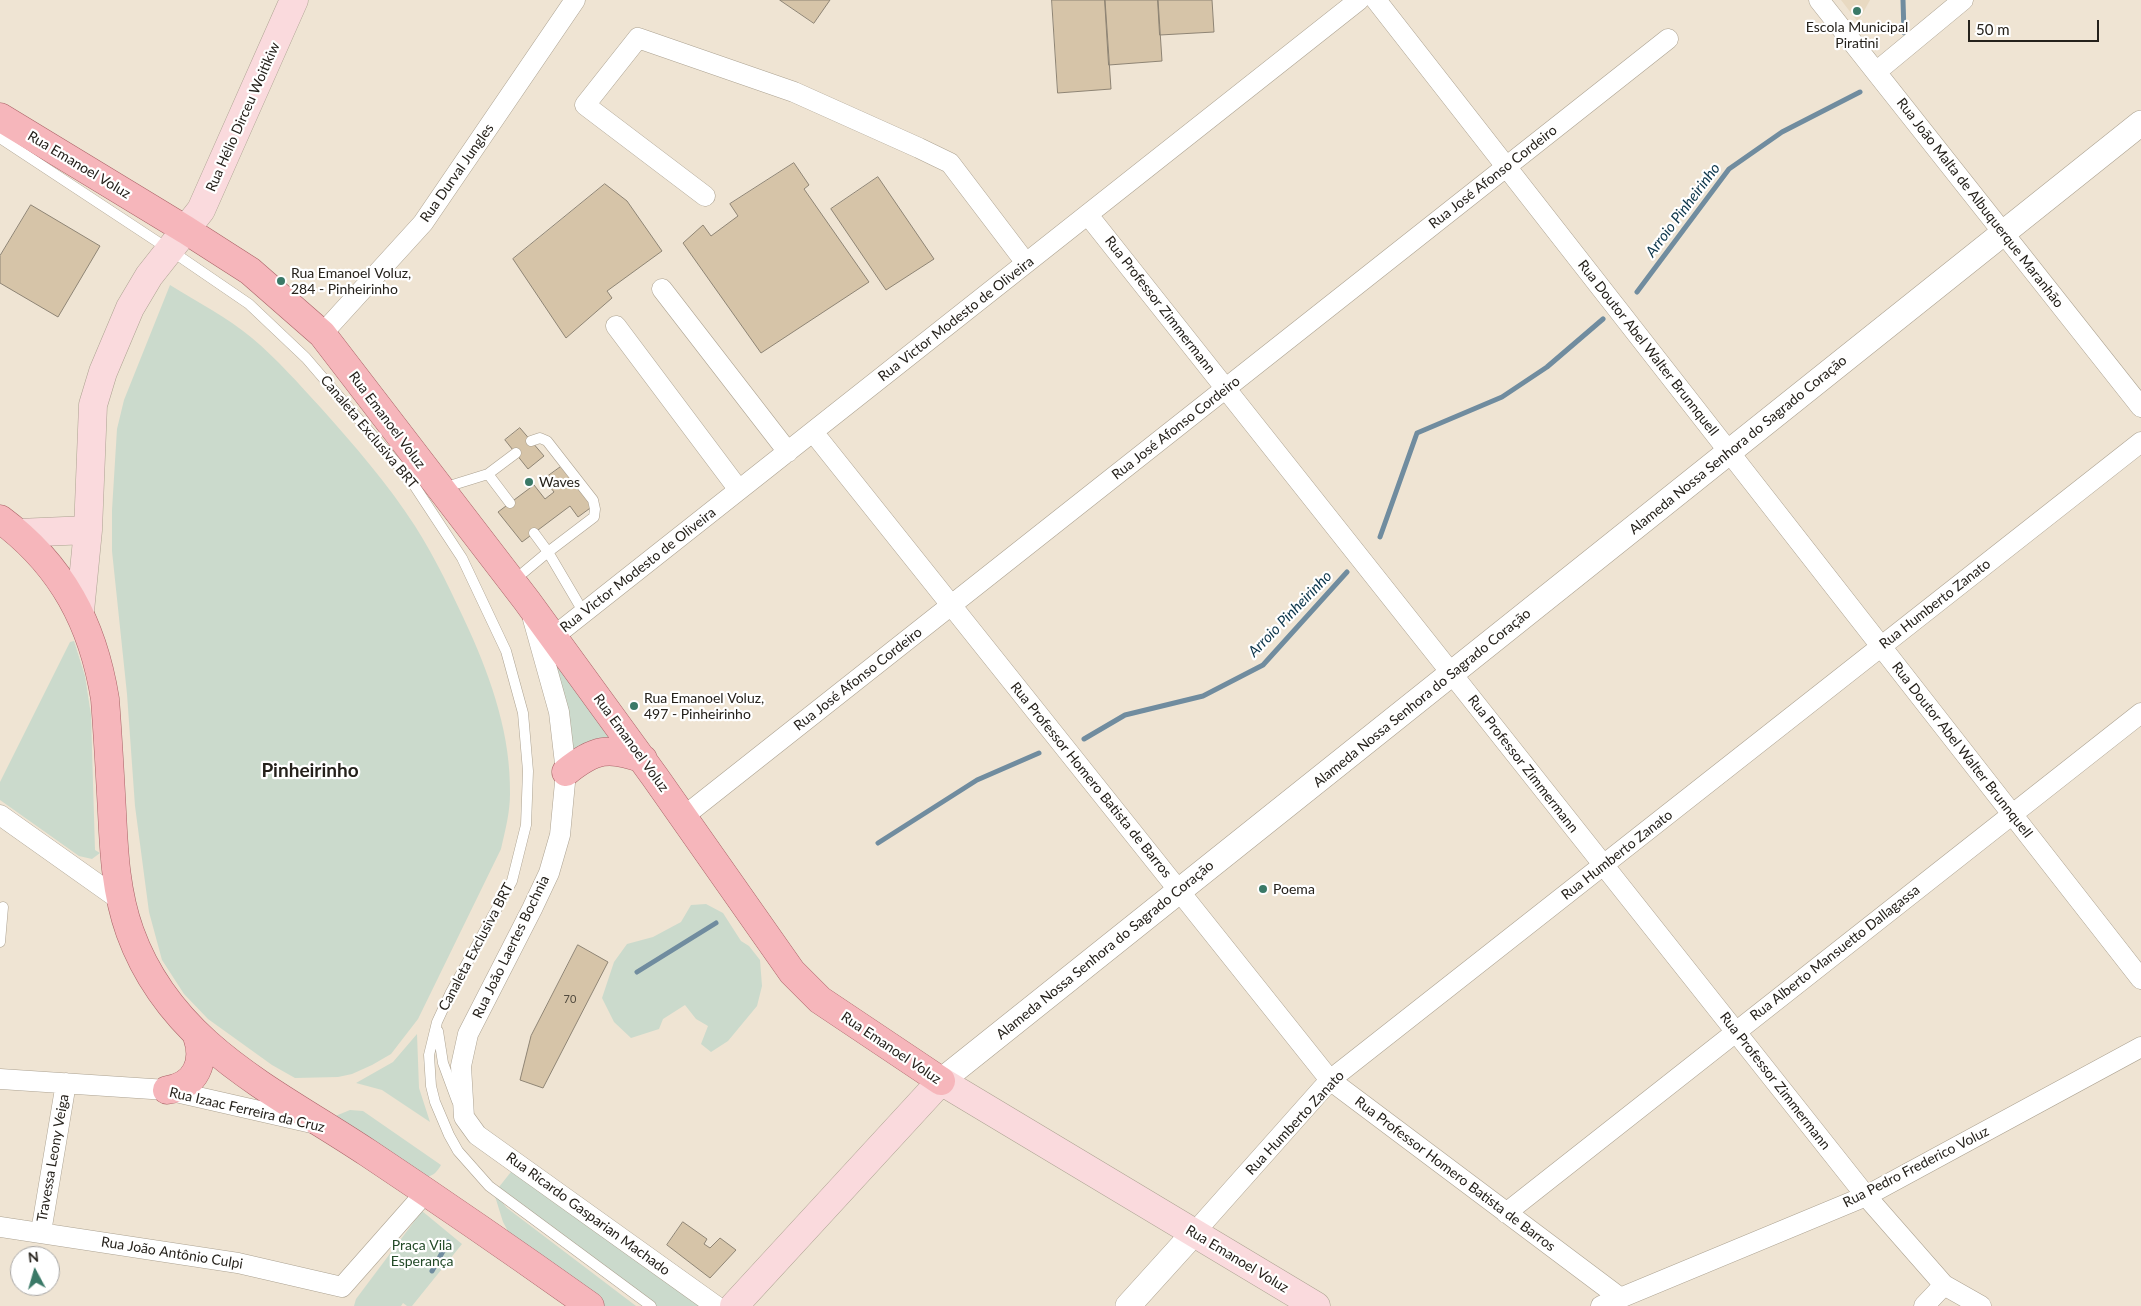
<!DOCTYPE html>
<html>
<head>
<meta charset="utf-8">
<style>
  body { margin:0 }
  #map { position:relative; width:2141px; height:1306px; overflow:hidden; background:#efe4d3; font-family:Lato,sans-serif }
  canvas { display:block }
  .north { position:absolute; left:10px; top:1246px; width:50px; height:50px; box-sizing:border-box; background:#fff; border:1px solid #a8a6a4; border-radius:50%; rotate:354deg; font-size:14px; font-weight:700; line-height:20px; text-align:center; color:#25211b }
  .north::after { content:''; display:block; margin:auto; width:18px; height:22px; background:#3a7967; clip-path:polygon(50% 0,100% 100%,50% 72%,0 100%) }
  .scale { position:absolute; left:1968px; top:20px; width:131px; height:22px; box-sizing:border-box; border:2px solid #25211b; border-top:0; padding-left:6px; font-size:15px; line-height:18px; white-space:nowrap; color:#25211b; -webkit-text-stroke:4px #fff; paint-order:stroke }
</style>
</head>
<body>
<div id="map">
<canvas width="2141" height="1306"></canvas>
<div class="north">N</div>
<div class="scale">50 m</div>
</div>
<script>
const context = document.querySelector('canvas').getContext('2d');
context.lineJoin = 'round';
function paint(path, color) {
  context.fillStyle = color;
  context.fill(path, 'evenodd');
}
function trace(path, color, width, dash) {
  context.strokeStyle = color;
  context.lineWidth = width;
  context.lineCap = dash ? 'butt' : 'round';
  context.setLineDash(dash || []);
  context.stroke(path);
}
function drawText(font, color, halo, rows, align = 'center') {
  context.font = font + ' Lato,sans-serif';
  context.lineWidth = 4.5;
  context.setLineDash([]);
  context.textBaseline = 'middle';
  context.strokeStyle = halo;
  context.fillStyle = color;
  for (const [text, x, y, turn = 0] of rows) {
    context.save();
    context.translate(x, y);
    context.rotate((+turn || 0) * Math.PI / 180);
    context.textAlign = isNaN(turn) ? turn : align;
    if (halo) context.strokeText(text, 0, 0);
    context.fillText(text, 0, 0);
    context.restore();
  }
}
paint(new Path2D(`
  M1841 0H1870L1858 22Z`), '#e8d9c1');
paint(new Path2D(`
  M170 285C197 302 227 317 252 338 277 359 299 384 321 408 354 445 388 484 415 526 436 559 453 595 469 630 492 681 511 736 510 794 510 813 505 831 501 849L418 1019 391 1054 372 1065 352 1074 338 1077 295 1078 272 1065 208 1019 184 994 162 960 149 912 135 806 127 694 112 551V510L117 429 124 400Z
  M74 641 85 676 91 715 95 850 100 853 92 859 79 856 0 800V782L70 642Z
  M561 657 629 748 571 758 552 661Z
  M706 904 723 913 741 941 749 946 760 960 762 986 757 1006 728 1041 711 1052 701 1044 708 1026 696 1019 685 1005 663 1019 659 1029 631 1038 614 1022 602 998 614 962 627 944 653 937 681 922 691 905Z
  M417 1034 419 1088 430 1122 382 1090 356 1083 393 1062Z
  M350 1110 363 1111 441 1165C437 1172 434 1175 427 1177L333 1117Z
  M518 1163 706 1306H655L499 1187Z
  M494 1193 507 1208 636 1306H600L510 1235 503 1222Z
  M422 1211 462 1244 412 1306H407L403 1303 401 1306H354L356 1299Z`), '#cbdacc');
trace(new Path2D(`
  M1903 0 1904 33
  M1637 292 1729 169 1782 132 1860 92
  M1380 537 1417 433 1502 397 1547 367 1603 319
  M1084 739 1125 715 1203 696 1263 665 1347 572
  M878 843 977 780 1039 753
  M637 972 716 923
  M432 1271 448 1242`), '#708c9f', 5);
const building = new Path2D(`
  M780 0H830L814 23Z
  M1052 0H1105L1111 89 1058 93Z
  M1105 0H1158L1162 61 1109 65Z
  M1158 0H1212L1214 32 1160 35Z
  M794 163 809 185 804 189 869 282 761 353 683 243 703 225 711 236 738 216 730 204Z
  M878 177 934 259 886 290 831 209Z
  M605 184 627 201 662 251 607 291 612 298 566 338 513 259Z
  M31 205 100 246 58 317 0 283V256Z
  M520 428 544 456 528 469 505 440Z
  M562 466 593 506 578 517 570 506 522 542 498 512 534 485 545 499 554 492 544 479Z
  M578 945 608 962 543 1088 520 1080 531 1036Z
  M683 1222 707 1239 704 1244 710 1248 720 1238 736 1250 710 1278 667 1245Z`);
paint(building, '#d6c4a8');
trace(building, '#8e8474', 1);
const service = new Path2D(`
  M0 138 170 250 249 304 306 358 410 479 462 558 506 651 523 713 528 771 526 825 512 881 450 994 437 1022 429 1055 431 1086 435 1102 449 1135 458 1151 489 1186 651 1306
  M531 441 540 438 547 441 593 500 595 509 594 517 548 552 584 613
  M488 474 516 453
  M443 488 488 474 510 503
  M512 582 548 552 534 533
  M0 942 3 907
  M438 1031 443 1063 457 1101`);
const minor = new Path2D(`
  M1376 0 2141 979
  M1819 0 2141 407
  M1876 72 1963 0
  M705 196 585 105 638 38 794 92 919 148 950 163 1026 263
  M1088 215 1866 1196 1944 1285 1981 1306
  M662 289 788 452
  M616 326 739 490
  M322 334 423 223 575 0
  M813 432 1330 1080 1619 1297
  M533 619 559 712 566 772 560 835 549 873 532 909 468 1034 461 1066 464 1117 477 1135 716 1306
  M553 637 1359 0
  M0 815 120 900
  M683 817 1668 39
  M0 1079 167 1090 312 1123
  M1506 1213 2141 713
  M0 1227 238 1263 342 1287 425 1193
  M41 1232 66 1083
  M1194 1233 1330 1080 2141 442
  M1601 1306 1866 1196 2141 1047
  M1924 1306 1944 1285`);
const tertiary = new Path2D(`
  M941 1081 2141 123
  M1128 1306 1194 1233`);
const secondary = new Path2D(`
  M18 533 88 530
  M80 611 88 530 93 405 103 372 130 308 149 276 201 210 294 0
  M734 1306 941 1081 1316 1306`);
const primary = new Path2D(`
  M0 117 186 230 250 271 322 334 527 601 655 777 792 972 820 1000 941 1081
  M0 519C62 565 93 624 105 699 108 737 110 775 112 812 114 854 116 893 130 932 171 1046 275 1091 368 1153 443 1203 517 1254 590 1306
  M566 772C594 749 609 746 643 759
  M167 1090C196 1086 206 1062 197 1036`);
trace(service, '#aca291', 11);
trace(minor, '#aca291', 21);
trace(tertiary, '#aca291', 26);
trace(secondary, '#aca291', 29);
trace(primary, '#a96266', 29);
trace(service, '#fff', 10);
trace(minor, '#fff', 20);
trace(tertiary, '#fff', 25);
trace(secondary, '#fadadd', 28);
trace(primary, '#f6b6bb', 28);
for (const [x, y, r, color] of [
  [1857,11,5,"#3a7967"],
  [281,281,5,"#3a7967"],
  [529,482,5,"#3a7967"],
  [634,706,5,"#3a7967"],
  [1263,889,5,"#3a7967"]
]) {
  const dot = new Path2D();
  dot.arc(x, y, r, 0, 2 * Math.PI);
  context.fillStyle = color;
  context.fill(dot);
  trace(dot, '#fff', 2);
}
drawText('11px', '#514a3e', null, [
  ["70",570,999]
]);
drawText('14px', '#25211b', '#fff', [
  ["Escola Municipal",1857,27,"center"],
  ["Piratini",1857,43,"center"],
  ["Rua Emanoel Voluz,",291,273],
  ["284 - Pinheirinho",291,289],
  ["Waves",539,482],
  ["Rua Emanoel Voluz,",644,698],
  ["497 - Pinheirinho",644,714],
  ["Poema",1273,889]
], 'left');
drawText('14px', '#25211b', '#fff', [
  ["Rua Hélio Dirceu Woitikiw",243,117,-66],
  ["Rua Emanoel Voluz",79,165,31],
  ["Rua Durval Jungles",457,173,-55],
  ["Rua José Afonso Cordeiro",1493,177,-38],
  ["Rua João Malta de Albuquerque Maranhão",1980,203,52],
  ["Rua Professor Zimmermann",1160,305,52],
  ["Rua Victor Modesto de Oliveira",956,319,-38],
  ["Rua Doutor Abel Walter Brunnquell",1648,348,52],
  ["Rua Emanoel Voluz",387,420,53],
  ["Rua José Afonso Cordeiro",1176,428,-38],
  ["Canaleta Exclusiva BRT",369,432,50],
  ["Alameda Nossa Senhora do Sagrado Coração",1738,445,-39],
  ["Rua Victor Modesto de Oliveira",638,570,-38],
  ["Rua Humberto Zanato",1935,604,-38],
  ["Rua José Afonso Cordeiro",858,679,-38],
  ["Alameda Nossa Senhora do Sagrado Coração",1422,698,-39],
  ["Rua Emanoel Voluz",631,743,54],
  ["Rua Doutor Abel Walter Brunnquell",1962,750,52],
  ["Rua Professor Zimmermann",1523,764,52],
  ["Rua Professor Homero Batista de Barros",1091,780,51],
  ["Rua Humberto Zanato",1617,855,-38],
  ["Canaleta Exclusiva BRT",476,947,-62],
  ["Rua João Laertes Bochnia",511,947,-64],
  ["Alameda Nossa Senhora do Sagrado Coração",1105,950,-39],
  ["Rua Alberto Mansuetto Dallagassa",1835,953,-38],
  ["Rua Emanoel Voluz",891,1048,34],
  ["Rua Professor Zimmermann",1775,1081,52],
  ["Rua Izaac Ferreira da Cruz",247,1110,13],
  ["Rua Humberto Zanato",1295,1123,-47],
  ["Travessa Leony Veiga",53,1158,-80],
  ["Rua Pedro Frederico Voluz",1916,1167,-27],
  ["Rua Professor Homero Batista de Barros",1455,1174,37],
  ["Rua Ricardo Gasparian Machado",588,1214,36],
  ["Rua João Antônio Culpi",172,1253,9],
  ["Rua Emanoel Voluz",1237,1259,31]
]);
drawText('14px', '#224927', '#fff', [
  ["Praça Vila",422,1245],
  ["Esperança",422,1261]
]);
drawText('italic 15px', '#0c354a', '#fff', [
  ["Arroio Pinheirinho",1683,210,-53],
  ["Arroio Pinheirinho",1290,614,-46]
]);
drawText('bold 19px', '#25211b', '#fff', [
  ["Pinheirinho",310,771]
]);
</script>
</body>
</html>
